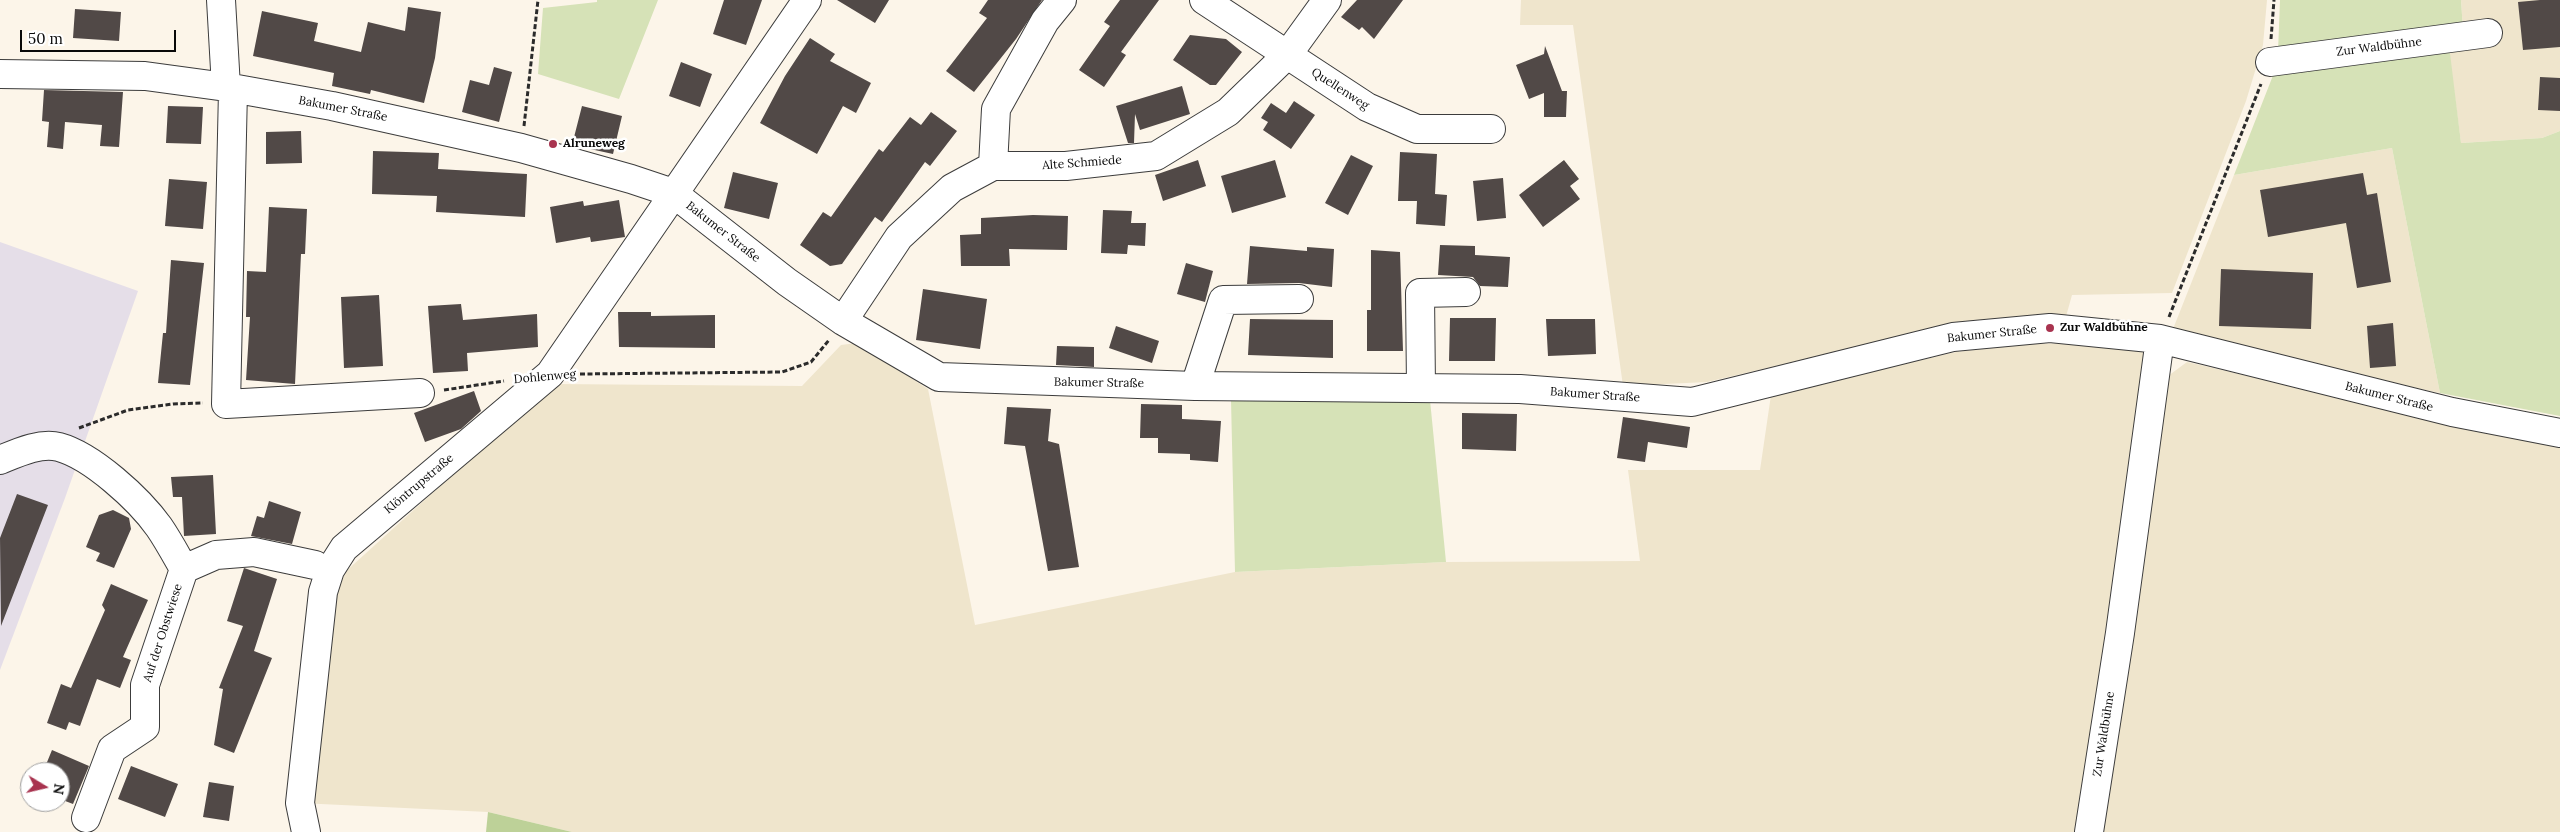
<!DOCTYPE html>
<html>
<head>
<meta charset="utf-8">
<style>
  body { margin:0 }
  #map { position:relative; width:2560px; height:832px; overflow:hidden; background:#fcf5e9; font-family:Lora,serif }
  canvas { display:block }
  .north { position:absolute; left:20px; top:762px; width:50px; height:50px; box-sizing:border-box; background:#fff; border:1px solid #9d9d9d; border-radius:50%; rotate:99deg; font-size:14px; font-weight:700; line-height:20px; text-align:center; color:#090909 }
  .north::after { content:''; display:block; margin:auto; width:18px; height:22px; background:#a8334f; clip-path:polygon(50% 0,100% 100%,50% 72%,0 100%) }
  .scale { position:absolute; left:20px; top:30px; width:156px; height:22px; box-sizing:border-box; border:2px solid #090909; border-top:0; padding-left:6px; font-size:15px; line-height:18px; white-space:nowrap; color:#090909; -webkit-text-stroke:4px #fff; paint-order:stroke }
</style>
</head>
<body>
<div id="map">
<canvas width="2560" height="832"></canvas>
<div class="north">N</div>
<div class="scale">50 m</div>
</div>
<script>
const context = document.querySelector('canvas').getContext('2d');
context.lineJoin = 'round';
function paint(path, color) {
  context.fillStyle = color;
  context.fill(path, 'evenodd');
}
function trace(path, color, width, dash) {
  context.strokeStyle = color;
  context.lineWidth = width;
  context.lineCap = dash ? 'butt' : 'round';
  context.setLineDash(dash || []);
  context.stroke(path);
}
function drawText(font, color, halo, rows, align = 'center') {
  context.font = font + ' Lora,serif';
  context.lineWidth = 5;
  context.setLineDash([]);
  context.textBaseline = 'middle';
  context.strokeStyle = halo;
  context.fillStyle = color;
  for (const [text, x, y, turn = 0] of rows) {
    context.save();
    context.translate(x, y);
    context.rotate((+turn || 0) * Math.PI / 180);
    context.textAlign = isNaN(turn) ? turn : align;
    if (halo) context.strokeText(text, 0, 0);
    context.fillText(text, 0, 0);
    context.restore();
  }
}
paint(new Path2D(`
  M0 242 138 291 65 498 0 670Z`), '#e5dee8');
paint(new Path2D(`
  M1521 0H2267L2263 45 2246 101 2172 293 2072 295 2065 320 1956 324 1707 382 1623 386 1573 25H1520Z
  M2461 0H2560V131L2542 138 2461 143 2448 45 2463 31Z
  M2392 148 2440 393 2310 366 2173 329 2234 175Z
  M857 343 928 389 975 625 1235 572 1446 562 1640 561 1628 470H1760L1771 395 1956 352 2025 344 2089 343 2145 349 2132 474 2077 832H572L488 812 300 803 323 592 553 384 802 386 841 345Z
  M2187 362 2541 443 2560 445V832H2096L2168 376Z`), '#efe5cc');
paint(new Path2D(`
  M597 0H658L619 99 538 74 543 8 597 2Z
  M2280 0H2461L2463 31 2449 45 2461 143 2542 138 2560 131V416L2440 393 2392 148 2234 175 2272 78 2278 52Z
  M1231 400H1430L1446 562 1235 572Z`), '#d6e2b7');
paint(new Path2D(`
  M488 812 572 832H486Z`), '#bdd198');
paint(new Path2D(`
  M724 0H762L746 45 713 34Z
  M837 0H889L875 23Z
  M988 0H1042L1016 39 974 92 946 71 987 18 979 13Z
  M1120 0H1159L1121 52 1126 55 1104 87 1079 70 1110 26 1104 22Z
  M1357 0H1403L1374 39 1362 27 1359 30 1341 17Z
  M2540 0H2560V47L2523 50 2518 2Z
  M408 7 441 12 435 58 424 103 371 90 370 94 332 86 334 73 253 56 262 11 318 23 314 41 361 52 368 22 405 31Z
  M75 9 121 12 119 41 73 38Z
  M1190 35 1226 39 1242 52 1216 85H1210L1173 60Z
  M810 38 835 54 830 61 871 83 856 113 843 106 817 154 760 123 785 76Z
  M1545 46 1562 91H1567L1566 117H1544V93L1529 99 1516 65 1544 54Z
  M681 62 712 74 700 107 669 96Z
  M494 67 512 72 499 122 462 112 470 80 489 85Z
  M2540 77 2560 78V111L2538 110Z
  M1182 86 1190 114 1140 130 1135 114 1134 143H1128L1116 106Z
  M44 90 123 92 119 147 100 146 102 125 65 122 63 149 47 147 49 122 42 121Z
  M1294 101 1315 115 1291 149 1263 130 1268 122 1261 118 1271 103 1286 113Z
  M168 106 203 107 201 144 166 143Z
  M582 106 622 116 613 154 572 145Z
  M931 112 957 131 930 166 925 162 882 222 875 217 842 264 830 266 800 245 823 212 831 217 879 149 883 152 910 117 921 125Z
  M301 131 302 163 266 164V132Z
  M373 151 439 153 438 169 527 174 525 217 436 212 437 196 372 194Z
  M1400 152 1437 154 1435 194 1447 195 1445 226 1416 224 1417 201H1398Z
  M1351 155 1373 166 1348 215 1325 203Z
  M1198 160 1206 186 1163 201 1155 175Z
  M1275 160 1286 197 1232 213 1221 176Z
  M1564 160 1579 179 1570 186 1580 199 1543 227 1519 195Z
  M733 172 778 183 769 219 724 208Z
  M2363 173 2367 195 2377 193 2391 282 2357 288 2346 223 2268 237 2260 190Z
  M1503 178 1506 218 1477 221 1473 181Z
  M169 179 207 182 203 229 165 226Z
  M619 200 625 237 591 242 590 237 556 243 550 207 583 201 584 206Z
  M269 207 307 209 305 254H301L295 384 246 380 250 317H246L247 271 266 272Z
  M1103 210 1132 211 1131 223H1146L1145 246 1128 245 1127 254 1101 253Z
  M1033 215 1068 216 1067 250 1009 249 1010 266H961L960 235 981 234V218Z
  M1440 245 1475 246V255L1510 257 1508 287 1480 286 1473 277 1438 275Z
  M1250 246 1307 251V247L1334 249 1332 287 1299 283 1247 284Z
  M1371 250 1400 252 1403 351H1367V310H1371Z
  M171 260 204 263 190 385 158 383 163 333H166Z
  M1186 263 1213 271 1205 302 1177 294Z
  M2221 269 2313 273 2311 329 2219 326Z
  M923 289 987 299 980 349 916 340Z
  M379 295 383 366 344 368 341 297Z
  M461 304 463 320 537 314 538 347 467 353 468 371 433 373 428 306Z
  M618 312H651V316L715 315V348L619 347Z
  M1450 318H1496L1495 361H1449Z
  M1250 319 1333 320V358L1248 355Z
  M1546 319H1595L1596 354 1548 356Z
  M2393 323 2396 366 2370 368 2367 326Z
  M1116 326 1159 341 1152 363 1109 348Z
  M1057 346 1094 347V367L1056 365Z
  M474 391 481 411 461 429 425 442 414 413Z
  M1141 404 1182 405V419L1221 421 1218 462 1190 460V454L1158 453V438H1140Z
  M1007 407 1051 409 1048 441 1059 444 1079 567 1048 571 1025 446 1004 444Z
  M1462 413 1517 414 1516 451 1462 449Z
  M1623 417 1690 427 1687 448 1648 442 1645 462 1617 458Z
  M213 475 216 534 184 536 182 497H173L171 477Z
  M17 494 48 505 1 626 0 538Z
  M269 501 301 512 292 544 251 536 257 516 264 518Z
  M113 510 129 518 131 529 114 568 96 561 100 553 86 547 99 515Z
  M244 568 277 579 254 651 272 658 234 753 214 745 223 689 219 688 243 626 227 621Z
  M111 584 148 600 123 657 131 660 120 688 97 679 80 726 69 722 66 730 47 723 61 684 71 688 105 610 102 605Z
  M52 750 89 766 73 804 60 799V772H43Z
  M131 766 178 784 165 817 118 799Z
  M209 782 234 786 229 821 203 817Z`), '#514947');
const minor = new Path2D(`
  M221 0 226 87
  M1204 0 1367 107 1417 129H1491
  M2270 62 2488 33
  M0 74 145 76 226 87 332 106 521 148 631 179 673 193 787 282 843 321 939 377 1195 386 1520 389 1692 402 1953 337 2050 328 2160 339 2452 412 2560 433
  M233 90 226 404 420 393
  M993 166 996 109 1045 21 1062 0
  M843 321 899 237 952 188 993 166H1066L1156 156 1228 112 1288 54 1327 0
  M1195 386 1223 300 1299 299
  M1421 388 1420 293 1466 292
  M0 460C17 453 40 442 59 447 92 456 139 499 159 527 168 540 176 555 184 569L145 685V727L112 749 86 818
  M184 569 216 555 254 552 315 565
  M306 832 300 803 323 592 330 570 344 548 550 374 807 0
  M2089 832 2120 633 2160 339`);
trace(minor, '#3c3c3c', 30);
trace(new Path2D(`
  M2271 39 2274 0
  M524 126 538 0
  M2169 317 2261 84
  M580 374 782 372 811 362 829 340
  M444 390 504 381
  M79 428 128 410 173 404 203 403`), '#2b2b2b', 3, [5, 2.5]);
trace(minor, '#fff', 28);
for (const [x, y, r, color] of [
  [553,144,5,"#a8334f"],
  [2050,328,5,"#a8334f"]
]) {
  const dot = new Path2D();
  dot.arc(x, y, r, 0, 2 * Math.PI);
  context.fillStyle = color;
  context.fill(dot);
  trace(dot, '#fff', 2);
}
drawText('12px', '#090909', '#fff', [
  ["Zur Waldbühne",2379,47,-7],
  ["Quellenweg",1340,89,33],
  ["Bakumer Straße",343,109,11],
  ["Alte Schmiede",1082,163,-4],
  ["Bakumer Straße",723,232,38],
  ["Bakumer Straße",1992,334,-6],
  ["Dohlenweg",545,377,-5],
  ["Bakumer Straße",1099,383,1],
  ["Bakumer Straße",1595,395,4],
  ["Bakumer Straße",2389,397,14],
  ["Klöntrupstraße",419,484,-40],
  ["Auf der Obstwiese",163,633,-72],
  ["Zur Waldbühne",2104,734,-81]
]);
drawText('bold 12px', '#090909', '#fff', [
  ["Alruneweg",563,144],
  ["Zur Waldbühne",2060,328]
], 'left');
</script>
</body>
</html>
